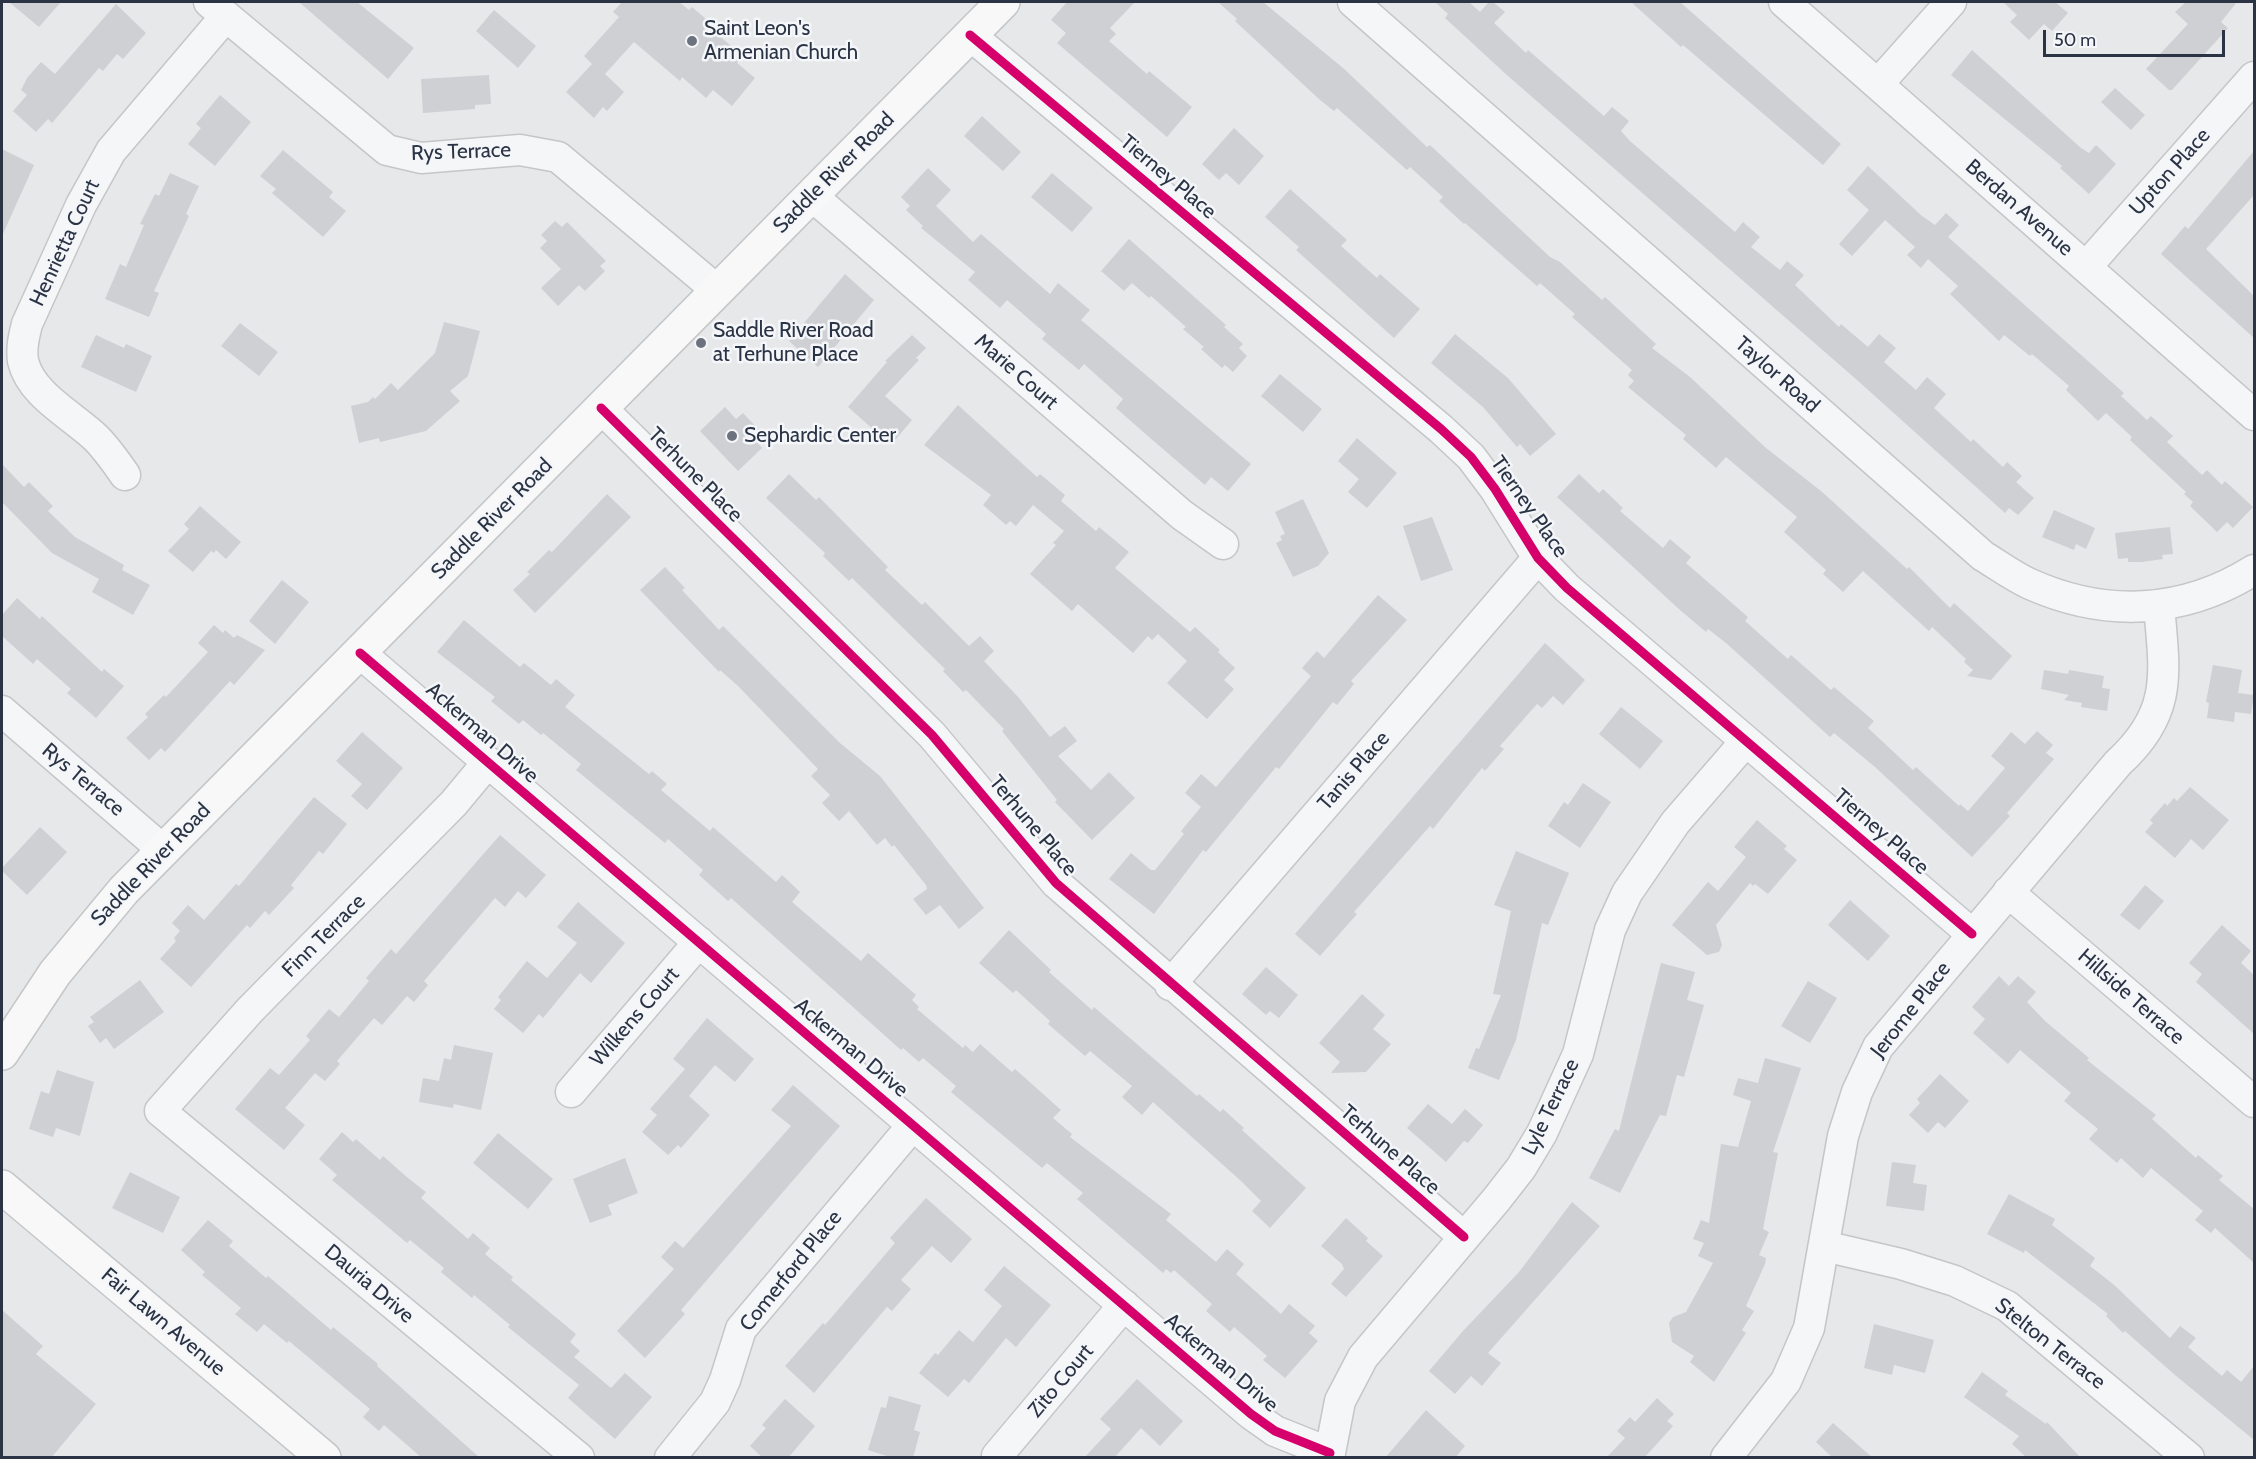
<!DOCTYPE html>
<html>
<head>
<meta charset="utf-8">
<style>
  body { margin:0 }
  #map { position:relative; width:2256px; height:1459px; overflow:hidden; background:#e6e8ea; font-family:Cabin,sans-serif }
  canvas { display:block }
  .frame { position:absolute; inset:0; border:3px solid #2b3445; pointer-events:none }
  .scale { position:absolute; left:2043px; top:30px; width:182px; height:27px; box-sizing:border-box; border:3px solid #2b3445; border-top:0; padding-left:8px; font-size:18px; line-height:21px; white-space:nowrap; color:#2b3445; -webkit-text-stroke:4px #f4f6f9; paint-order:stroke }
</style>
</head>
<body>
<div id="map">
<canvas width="2256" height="1459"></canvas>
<div class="frame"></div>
<div class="scale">50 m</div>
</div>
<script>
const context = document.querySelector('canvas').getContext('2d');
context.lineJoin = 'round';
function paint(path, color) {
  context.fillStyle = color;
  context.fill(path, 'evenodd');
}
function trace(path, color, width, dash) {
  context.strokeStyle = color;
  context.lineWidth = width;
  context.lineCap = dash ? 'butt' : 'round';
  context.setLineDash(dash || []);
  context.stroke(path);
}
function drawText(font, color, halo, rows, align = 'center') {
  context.font = font + ' Cabin,sans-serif';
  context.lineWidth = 5;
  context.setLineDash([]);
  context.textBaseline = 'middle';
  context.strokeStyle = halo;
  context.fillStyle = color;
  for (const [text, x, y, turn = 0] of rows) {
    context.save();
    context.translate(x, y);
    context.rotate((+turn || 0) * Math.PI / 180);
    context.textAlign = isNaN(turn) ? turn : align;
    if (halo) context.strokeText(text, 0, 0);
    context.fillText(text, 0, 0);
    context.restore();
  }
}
paint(new Path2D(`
  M9 2H61L39 27Z
  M299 2H357L414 48 388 79Z
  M622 2H679L689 10 692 7 720 31 717 34 743 56 737 63 755 78 732 106 713 90 706 98 682 77 680 81 634 42 605 74 624 92 607 111 603 107 594 118 566 92 592 64 584 56 619 17 613 12Z
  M1067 2H1135L1110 28 1116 34 1109 41 1147 74 1149 71 1192 107 1167 137 1057 43 1066 33 1051 20Z
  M1218 2H1263L1343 68 1427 147 1430 145 1550 257 1560 262 1602 300 1605 297 1656 344 1652 348 1690 377 1766 448 1821 491 1907 569 1909 567 1950 608 1954 603 2012 656 1991 680 1967 676 1973 670 1964 662 1966 659 1932 627 1929 631 1863 571 1843 592 1823 574 1826 570 1784 532 1797 517 1726 457 1716 468 1683 439 1686 435 1628 387 1634 381 1628 375 1632 370 1572 317 1575 314 1540 283 1537 286 1465 223 1464 224 1439 201 1443 197 1410 167 1407 170 1337 108 1334 111 1320 100 1235 21 1237 19Z
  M1435 2H1469L1480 12 1489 2H1493L1505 12 1494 23 1526 53 1528 50 1604 116 1612 107 1629 121 1621 131 1630 141 1735 232 1743 222 1760 237 1751 247 1780 270 1787 261 1804 275 1795 285 1839 327 1841 324 1868 347 1879 334 1896 348 1884 362 1916 390 1927 377 1946 394 1934 408 1971 442 1973 439 2003 467 2007 462 2022 476 2016 482 2034 498 2018 515 2009 508 2005 513 1857 380 1508 76 1445 18 1448 14Z
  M1631 2H1680L1841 144 1823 165 1683 45 1681 47Z
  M2003 2H2055L2068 13 2052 31 2044 24 2029 40 2010 22 2017 15Z
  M2186 2H2237L2221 22 2228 28 2172 90H2169L2146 69 2188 24 2175 12Z
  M116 4 146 33 123 59 117 54 103 71 99 68 52 123 48 119 36 132 13 111 27 95 21 90 27 78 41 62 55 74Z
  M494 10 536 46 518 68 476 31Z
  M1972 50 2081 148 2089 153 2096 145 2116 164 2089 194 2060 168 2062 166 1951 75Z
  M489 75 491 104 475 105V109L423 113 421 79Z
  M2115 88 2145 115 2131 130 2101 102Z
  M220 95 251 122 215 166 188 144 201 128 196 124Z
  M982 116 1021 152 1003 171 964 136Z
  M1234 128 1264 156 1239 185 1226 173 1219 180 1202 164Z
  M2 149 34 165 2 236Z
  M283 150 333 192 329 197 346 211 323 237 272 193 276 189 260 176Z
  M2254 151V195L2206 249 2254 296V338L2161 254 2185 226 2188 229Z
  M1868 166 1922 216 1935 225 1946 213 1959 225 1948 237 2124 393 2121 396 2147 420 2151 416 2173 436 2167 442 2202 475 2207 470 2222 485 2225 481 2253 507 2233 528 2227 522 2217 532 2190 506 2193 502 2184 494 2186 492 2130 440 2132 437 2106 413 2098 421 2066 390 2069 386 2032 354 2030 356 2004 335 1999 341 1950 294 1958 286 1928 259 1921 268 1907 255 1915 247 1885 220 1852 256 1839 244 1869 210 1847 190Z
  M928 168 951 190 936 206 973 242 981 234 1050 294 1058 283 1090 310 1081 320 1251 464 1228 491 1211 477 1205 485 1149 437 1116 408 1123 399 1084 364 1079 370 1042 339 1046 334 1007 300 1000 308 968 280 975 272 921 228 923 226 906 210 910 206 901 197Z
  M170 173 199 186 186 214 189 216 154 291 159 293 149 317 105 299 120 264 126 267 144 225 140 224 155 194 159 196Z
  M1052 173 1093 208 1072 232 1031 197Z
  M1290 189 1347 240 1341 246 1377 278 1380 274 1420 309 1394 338 1296 250 1299 247 1265 217Z
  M555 221 562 227 567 222 606 261 600 266 605 271 585 291 579 285 558 306 541 288 561 269 540 248 547 241 541 235Z
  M1129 239 1226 325 1224 327 1243 344 1239 348 1247 356 1233 372 1225 365 1222 368 1201 349 1204 347 1183 329 1186 327 1151 296 1149 298 1132 283 1124 291 1101 271Z
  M845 274 874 300 818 367 789 341Z
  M444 322 480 331 468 376 450 391 460 401 426 431 380 442 379 438 359 443 351 406 368 402 373 397 375 399 391 383 398 390 435 353Z
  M240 323 278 352 259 376 221 346Z
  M1455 334 1508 378 1556 434 1530 456 1520 444 1517 447 1483 407 1431 363Z
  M96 335 124 348 126 344 152 356 136 392 81 367Z
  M912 335 926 348 916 358 919 360 885 396 912 420 891 445 848 407 887 362 885 361Z
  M1280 374 1322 409 1303 432 1261 396Z
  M958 405 1037 477 1040 474 1065 495 1061 501 1096 531 1099 527 1129 552 1115 568 1190 632 1195 627 1220 650 1218 652 1235 668 1224 680 1234 689 1207 719 1167 683 1187 661 1158 634 1152 640 1148 636 1133 653 1078 604 1072 611 1030 574 1056 545 1053 543 1064 531 1033 505 1016 526 1010 521 1006 525 983 505 991 495 924 445Z
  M725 407 736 419 743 413 762 433 755 440 762 448 738 471 700 431Z
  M1357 438 1397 473 1367 508 1348 492 1359 479 1338 461Z
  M2 464 24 487 29 482 53 506 48 511 75 537 124 565 122 570 150 585 133 615 92 592 99 579 52 553 2 502Z
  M789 474 816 500 819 497 888 567 885 570 922 605 925 602 969 646 980 636 994 651 984 661 1019 698 1050 737 1065 726 1077 741 1058 756 1091 790 1109 772 1135 798 1092 840 1055 802 1057 800 1002 731 1004 729 966 690 963 692 943 671 945 669 852 578 849 581 823 556 825 553 766 498Z
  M1579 474 1599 493 1603 489 1623 508 1620 511 1663 548 1670 539 1691 557 1686 563 1748 617 1745 621 1788 659 1791 655 1831 690 1834 687 1874 721 1868 728 1913 770 1916 767 1959 806 1960 804 1968 811 2005 768 1991 756 2011 732 2025 744 2037 731 2053 745 2046 753 2054 759 2007 813 2010 816 1972 857 1875 767 1834 733 1830 737 1726 643 1708 629 1706 632 1680 610 1557 497Z
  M607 494 631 517 535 613 513 590 530 574 527 572 549 550 552 552Z
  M1303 499 1329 553 1318 566 1293 577 1276 543 1282 540 1280 536 1285 534 1275 512Z
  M200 506 241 542 226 559 216 550 214 553 211 551 193 572 168 551 189 529 184 524Z
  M2054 510 2095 528 2086 549 2076 544 2074 550 2042 537Z
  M1432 517 1453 570 1421 581 1403 526Z
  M2170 527 2173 554 2162 555 2163 559 2142 562H2128V558L2118 559 2115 533Z
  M665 567 685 588 682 590 719 630 723 626 840 743 880 776 984 908 959 929 940 905 926 915 913 899 927 889 926 885 894 845 892 847 885 838 877 845 849 811 839 821 822 803 830 795 811 776 818 769 738 686 720 670 719 672 640 590Z
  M282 580 309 602 275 644 249 621Z
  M1378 595 1407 620 1351 681 1354 684 1337 705 1333 702 1279 769 1276 767 1206 852 1203 850 1154 914 1109 879 1131 853 1151 870H1155L1184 834 1181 831 1201 807 1185 793 1201 774 1216 787 1311 676 1302 668 1317 651 1324 658Z
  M17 598 40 619 42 616 102 672 104 669 124 686 96 718 67 693 71 689 37 659 33 664 2 636V615Z
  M464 620 520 667 524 663 551 685 556 679 575 695 565 707 649 774 652 771 667 784 661 790 710 831 713 827 776 882 782 875 800 892 792 902 861 961 868 953 916 995 912 1000 919 1007 917 1009 963 1048 965 1045 973 1052 980 1044 1012 1072 1015 1069 1061 1110 1053 1118 1072 1134 1070 1137 1171 1214 1166 1220 1216 1262 1227 1249 1244 1264 1236 1274 1281 1314 1289 1304 1315 1326 1309 1333 1318 1341 1285 1378 1263 1360 1267 1356 1234 1327 1230 1332 1206 1311 1212 1304 1174 1270 1171 1273 1166 1269 1163 1273 1077 1199 1083 1193 1047 1163 1042 1168 951 1092 956 1086 923 1058 919 1062 903 1048 901 1050 731 898 728 901 699 875 703 870 668 839 665 843 576 770 581 764 543 733 541 735 523 720 519 724 491 701 495 697 437 652Z
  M214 625 223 633 225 630 234 638 237 635 265 650 234 685 230 681 165 752 161 748 149 760 126 738 148 717 145 714 164 695 166 697 208 652 198 643Z
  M1545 643 1585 680 1563 705 1553 696 1542 708 1537 704 1500 746 1504 749 1485 771 1482 768 1433 829 1430 826 1354 912 1357 914 1320 956 1295 934Z
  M2213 665 2242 670 2238 693 2254 695 2251 714 2235 712 2234 722 2207 718 2209 703 2206 702Z
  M2044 670 2068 674 2069 670 2104 676 2102 688 2110 689 2107 711 2081 707 2082 703 2064 700 2069 695 2041 689Z
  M1621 707 1663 741 1640 769 1599 734Z
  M362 732 403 768 367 810 351 796 362 784 336 761Z
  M1583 783 1611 802 1580 848 1548 826 1564 802 1568 805Z
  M2190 787 2229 820 2203 850 2191 839 2175 858 2145 832 2153 823 2150 820 2165 803 2167 806 2174 798 2177 801Z
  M314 797 347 824 323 854 319 851 291 885 294 888 269 915 265 911 250 928 247 925 191 987 160 959 176 941 174 938 180 931 172 923 188 905 204 920 236 884 239 886Z
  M1757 820 1787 846 1784 849 1797 860 1768 894 1755 884 1753 886 1750 883 1716 925 1722 945 1719 952 1707 955 1672 925 1708 882 1718 891 1746 857 1734 847Z
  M40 827 67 852 27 895 2 871V868Z
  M500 835 546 875 526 898 518 891 505 907 495 898 424 981 428 985 414 1002 407 996 382 1025 374 1018 337 1061 340 1064 325 1081 315 1073 285 1108 305 1125 284 1150 235 1109 270 1068 279 1075 310 1040 306 1036 329 1009 339 1017 369 981 366 978 391 949 396 954Z
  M1516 851 1569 873 1548 925 1542 923 1516 1040 1499 1080 1468 1068 1476 1048 1479 1049 1501 995 1493 994 1511 911 1494 905Z
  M2145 885 2164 901 2139 930 2120 915Z
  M1850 900 1890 936 1868 961 1828 925Z
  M578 902 625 943 591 983 580 973 543 1018 539 1014 523 1033 494 1009 501 1000 498 997 527 961 547 978 577 943 557 927Z
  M2222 925 2251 951 2241 963 2254 975V1034L2196 982 2202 974 2189 963Z
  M1009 930 1051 970 1049 972 1092 1010 1094 1007 1197 1096 1199 1094 1220 1112 1223 1109 1244 1128 1242 1130 1306 1188 1270 1228 1252 1211 1261 1201 1242 1182 1153 1102 1142 1115 1122 1097 1132 1086 1090 1051 1085 1056 1048 1024 1050 1021 1016 990 1013 993 979 963Z
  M1661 963 1695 972 1687 1000 1704 1005 1684 1077 1677 1075 1666 1116 1660 1115 1620 1193 1589 1178 1615 1129 1619 1131Z
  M1266 967 1298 995 1279 1018 1270 1011 1266 1015 1242 994Z
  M1999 976 2009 986 2018 976 2036 992 2027 1002 2045 1021 2089 1058 2087 1060 2156 1115 2152 1119 2196 1158 2198 1155 2223 1176 2219 1180 2254 1209V1263L2215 1228 2211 1233 2195 1220 2203 1211 2151 1168 2143 1178 2121 1158 2117 1163 2089 1139 2098 1129 2064 1101 2071 1093 2020 1050 2008 1064 1973 1033 1985 1019 1972 1007Z
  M140 980 164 1012 114 1049 106 1038 100 1043 88 1026 94 1022 90 1017Z
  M1808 981 1837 998 1810 1043 1781 1026Z
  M1362 994 1385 1015 1373 1029 1391 1044 1366 1072 1331 1073 1340 1062 1319 1043Z
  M707 1018 754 1059 735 1082 715 1065 689 1096 710 1115 681 1148 678 1145 668 1155 642 1132 657 1115 650 1109 685 1069 673 1059Z
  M454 1045 493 1053 481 1110 454 1104 453 1108 419 1102 423 1078 439 1081 444 1058 451 1060Z
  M1765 1058 1801 1068 1773 1152 1778 1153 1763 1229 1769 1232 1759 1255 1766 1258 1765 1264 1746 1306 1754 1311 1742 1330 1746 1333 1714 1382 1690 1362 1694 1356 1672 1342 1669 1323 1673 1317 1686 1312 1713 1263 1698 1256 1704 1243 1693 1239 1701 1220 1709 1223 1721 1144 1738 1147 1751 1101 1733 1095 1738 1078 1758 1083Z
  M57 1070 94 1082 80 1136 56 1128 53 1137 29 1129 41 1091 49 1094Z
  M1940 1074 1969 1101 1945 1128 1938 1122 1928 1133 1909 1115 1920 1103 1917 1099Z
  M793 1085 840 1126 681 1310 685 1314 645 1358 617 1331 674 1269 661 1257 675 1241 683 1248 791 1126 771 1110Z
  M1428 1104 1452 1124 1465 1109 1483 1125 1468 1143 1464 1141 1446 1162 1407 1128Z
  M342 1132 353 1142 356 1139 380 1160 383 1156 408 1178 426 1192 421 1198 468 1239 473 1233 490 1248 485 1254 513 1277 511 1280 576 1334 570 1342 580 1351 574 1357 611 1388 625 1373 652 1397 615 1439 568 1398 579 1385 508 1327 510 1325 474 1295 472 1298 441 1272 444 1268 410 1240 407 1243 332 1180 337 1175 319 1159Z
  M498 1133 553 1179 528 1209 473 1163Z
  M625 1158 638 1193 608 1205 612 1215 590 1223 573 1179Z
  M1892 1162 1916 1165 1913 1183 1927 1185 1924 1211 1886 1206Z
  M130 1172 180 1197 163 1233 112 1208Z
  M2009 1194 2055 1219 2052 1225 2095 1258 2090 1266 2113 1284 2170 1338 2180 1326 2196 1338 2188 1347 2222 1376 2227 1370 2241 1382 2254 1366V1440L2175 1375 2125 1331 2123 1333 2106 1316 2108 1314 2025 1250 2024 1253 1987 1234Z
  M926 1198 972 1239 951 1263 932 1246 901 1280 911 1289 892 1311 887 1307 814 1393 785 1366 823 1323 825 1325 895 1243 890 1238Z
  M1572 1202 1600 1226 1488 1353 1501 1363 1482 1386 1471 1376 1455 1394 1429 1371 1463 1331 1519 1272Z
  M1346 1218 1368 1238 1366 1241 1383 1256 1346 1297 1331 1284 1344 1269 1342 1264 1321 1246Z
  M208 1220 233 1241 229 1246 266 1278 268 1276 331 1330 333 1327 378 1364 377 1366 480 1458H422L384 1425 379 1431 363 1417 370 1409 289 1341 287 1343 264 1324 257 1332 235 1314 241 1308 202 1275 205 1272 181 1250Z
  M1004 1266 1051 1305 1016 1347 1006 1338 969 1383 964 1379 948 1397 919 1373 935 1353 938 1355 959 1330 973 1342 1002 1306 984 1290Z
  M2 1310 43 1346 36 1354 96 1404 51 1458H2Z
  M1874 1324 1934 1340 1925 1373 1894 1365 1892 1375 1864 1368Z
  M1982 1372 2008 1391 2005 1395 2046 1424 2047 1422 2081 1458H2027L2012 1444 2019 1436 1964 1397Z
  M1137 1379 1183 1421 1160 1446 1141 1428 1114 1458H1084L1111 1429 1100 1419Z
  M889 1396 921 1405 914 1430 920 1432 913 1458H893L868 1450 881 1407 886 1408Z
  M1657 1398 1674 1414 1667 1421 1673 1426 1664 1436 1644 1458H1606L1625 1438 1617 1431 1630 1417 1635 1422Z
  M785 1399 815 1426 788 1458H763L750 1446 766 1428 762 1425Z
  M1426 1410 1465 1446 1455 1458H1385Z
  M1833 1423 1873 1458H1833L1816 1442Z`), '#ced0d3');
const street = new Path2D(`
  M209 2 387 150 421 158 520 150 558 157 718 291
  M1353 2 1983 556C1998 565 2014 577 2030 584 2106 618 2184 614 2254 570
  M1784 2 2254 415
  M970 35 1441 429 1471 457 1495 489 1538 558 1567 588 1972 934
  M1878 84 1951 2
  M812 196 1182 515 1223 544
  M2086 267 2254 77
  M601 408 932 735 1056 883 1464 1237
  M125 475C116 462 107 449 96 438 72 415 31 395 23 361 21 348 24 336 27 324L81 205 111 151 226 16
  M360 653 1251 1414 1275 1431 1330 1453
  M2 711 163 850
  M488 762 454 803 250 1010 160 1111 579 1458
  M2008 892 2254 1102
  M1170 985 1538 558
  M571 1092 699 942
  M1824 1246 1901 1264 1955 1281 2007 1306 2189 1458
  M997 1456 1124 1305
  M670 1458 715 1402 725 1380 741 1329 913 1125
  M1329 1458 1340 1401 1363 1357 1496 1200 1521 1168 1542 1133 1578 1054 1610 930 1627 893 1675 823 1746 741
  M1726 1458 1786 1381 1809 1328 1843 1136 1857 1092 1878 1047 2118 763C2173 713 2165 674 2159 606`);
const secondary = new Path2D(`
  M2 1053 55 973 124 890 1003 2
  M2 1187 324 1458`);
trace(street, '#c4c6c8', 33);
trace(secondary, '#c4c6c8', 36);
trace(street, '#f5f6f7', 30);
trace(secondary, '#f8f8f8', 33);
trace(new Path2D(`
  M970 35 1441 429 1471 457 1495 489 1538 558 1567 588 1972 934
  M601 408 932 735 1056 883 1464 1237
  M360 653 1251 1414 1275 1431 1330 1453`), '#d6006c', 9);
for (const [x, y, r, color] of [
  [692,41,6,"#6c737f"],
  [701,343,6,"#6c737f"],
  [732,436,6,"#6c737f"]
]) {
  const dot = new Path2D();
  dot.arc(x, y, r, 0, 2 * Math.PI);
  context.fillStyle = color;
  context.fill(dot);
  trace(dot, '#f4f6f9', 2);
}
drawText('21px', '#2b3445', '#f4f6f9', [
  ["Saint Leon's",704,29],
  ["Armenian Church",704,53],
  ["Saddle River Road",713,331],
  ["at Terhune Place",713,355],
  ["Sephardic Center",744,436]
], 'left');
drawText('21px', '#2b3445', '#f4f6f9', [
  ["Rys Terrace",461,152,-2],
  ["Upton Place",2170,172,-48],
  ["Saddle River Road",834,173,-45],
  ["Tierney Place",1168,177,40],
  ["Berdan Avenue",2019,208,41],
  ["Henrietta Court",65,243,-65],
  ["Marie Court",1016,372,41],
  ["Taylor Road",1777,375,41],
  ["Terhune Place",695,475,45],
  ["Tierney Place",1529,507,55],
  ["Saddle River Road",492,519,-45],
  ["Ackerman Drive",482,733,41],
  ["Tanis Place",1354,771,-49],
  ["Rys Terrace",83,780,40],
  ["Terhune Place",1033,826,50],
  ["Tierney Place",1881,832,41],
  ["Saddle River Road",151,865,-46],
  ["Finn Terrace",324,936,-45],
  ["Hillside Terrace",2131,997,41],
  ["Jerome Place",1911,1010,-52],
  ["Wilkens Court",635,1017,-49],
  ["Ackerman Drive",851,1048,40],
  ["Lyle Terrace",1551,1107,-64],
  ["Terhune Place",1390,1150,41],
  ["Comerford Place",791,1271,-51],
  ["Dauria Drive",369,1284,40],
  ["Fair Lawn Avenue",163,1322,40],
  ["Stelton Terrace",2050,1344,38],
  ["Ackerman Drive",1221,1363,40],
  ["Zito Court",1061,1381,-50]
]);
</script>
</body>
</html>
